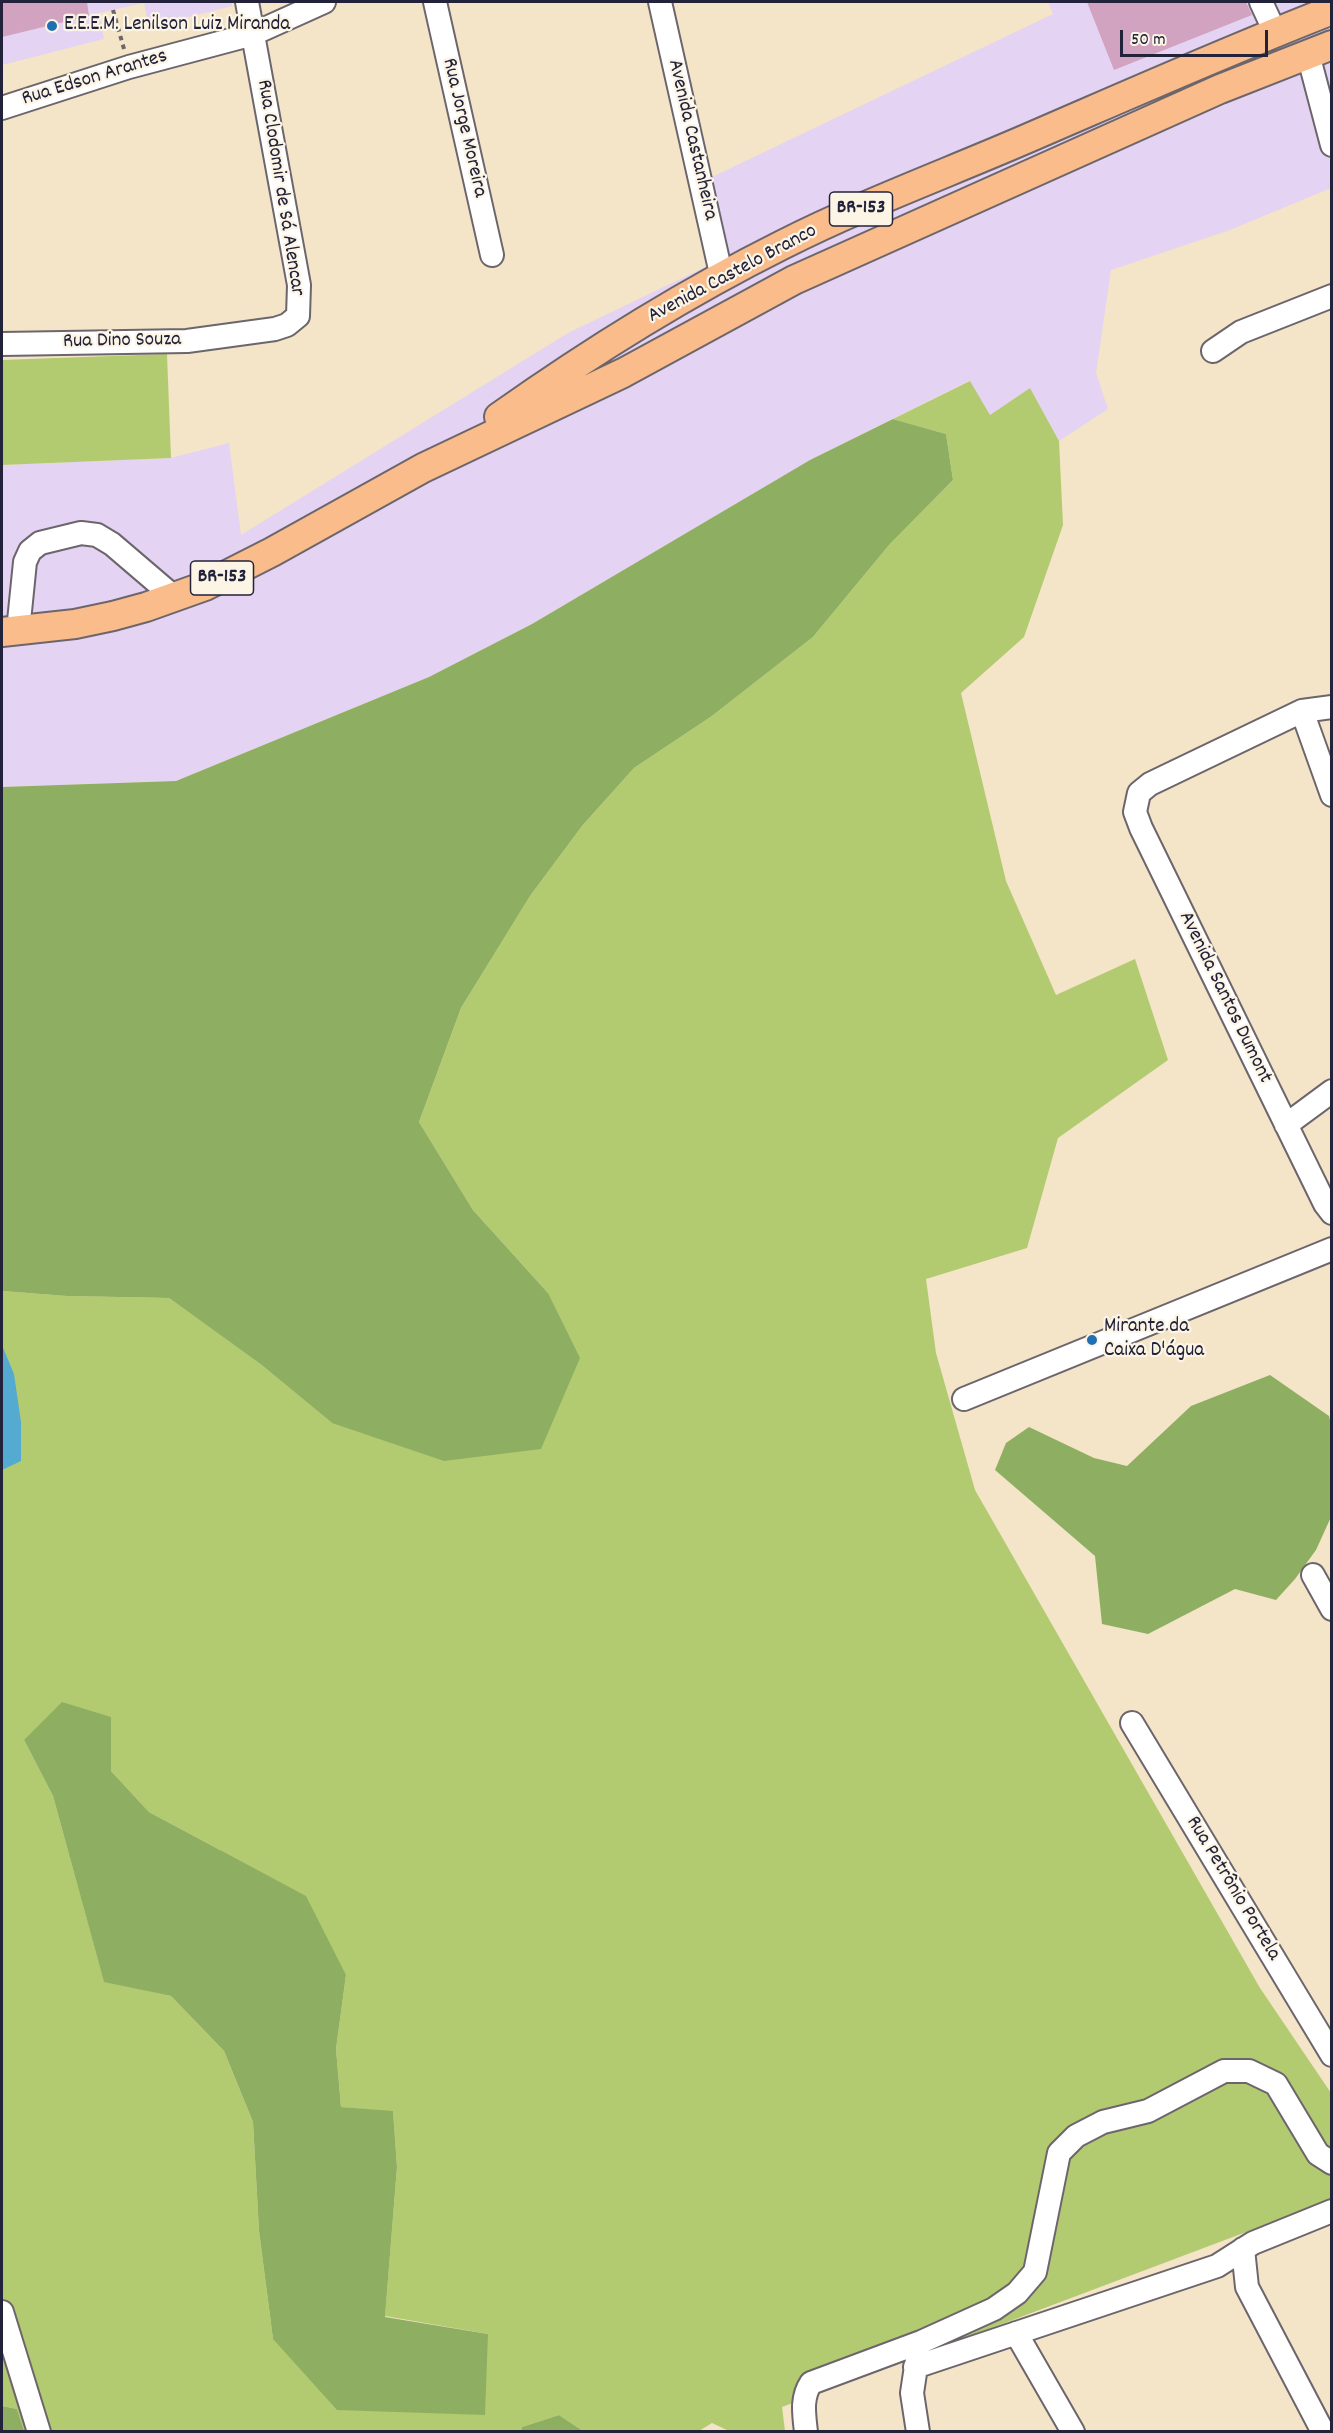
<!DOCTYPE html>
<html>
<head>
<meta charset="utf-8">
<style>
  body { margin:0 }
  #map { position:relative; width:1333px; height:2433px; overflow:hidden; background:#f4e4c8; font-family:Dekko,sans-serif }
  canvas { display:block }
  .frame { position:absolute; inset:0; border:3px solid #22223b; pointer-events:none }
  .scale { position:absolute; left:1120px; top:30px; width:148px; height:27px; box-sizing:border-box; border:3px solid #22223b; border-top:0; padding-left:8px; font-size:18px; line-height:21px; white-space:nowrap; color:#22223b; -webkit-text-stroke:4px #fcf5e5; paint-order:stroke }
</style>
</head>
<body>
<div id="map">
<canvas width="1333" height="2433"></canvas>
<div class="frame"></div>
<div class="scale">50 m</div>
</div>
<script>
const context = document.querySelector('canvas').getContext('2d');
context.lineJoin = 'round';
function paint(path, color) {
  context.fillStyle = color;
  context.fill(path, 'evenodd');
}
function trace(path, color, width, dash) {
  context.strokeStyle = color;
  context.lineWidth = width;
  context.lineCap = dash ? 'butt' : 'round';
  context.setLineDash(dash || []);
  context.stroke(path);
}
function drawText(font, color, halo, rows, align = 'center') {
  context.font = font + ' Dekko,sans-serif';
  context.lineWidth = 4.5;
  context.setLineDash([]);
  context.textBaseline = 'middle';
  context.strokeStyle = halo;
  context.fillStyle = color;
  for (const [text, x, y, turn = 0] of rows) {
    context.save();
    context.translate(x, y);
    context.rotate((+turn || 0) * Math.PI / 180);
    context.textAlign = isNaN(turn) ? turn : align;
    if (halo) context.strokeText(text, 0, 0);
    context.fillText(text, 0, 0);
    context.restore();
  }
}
paint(new Path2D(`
  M2 2H231L232 6 149 27 144 3 99 13 104 39 2 65Z
  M1048 2H1331V188L1230 230 1111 270 1096 373 1108 409 1059 441 1030 388 990 415 969 381 810 460 532 624 429 677 176 781 2 787V465L171 458 229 443 241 535 568 333 728 256 710 178 1053 14Z`), '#e4d3f2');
paint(new Path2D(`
  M167 354 171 458 2 465V360Z
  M970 381 990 415 1030 388 1059 441 1063 525 1024 637 961 693 1006 881 1056 995 1135 959 1168 1060 1058 1138 1027 1248 926 1279 936 1353 975 1490 1260 1988 1331 2093V2200L782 2407 785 2431H729L712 2423 699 2431H583L559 2415 522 2427 521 2432H24L17 2409 2 2406V1291L68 1296 169 1298 263 1365 332 1423 548 1293 473 1210 419 1122 461 1008 530 896 582 826 634 768 712 716 813 637 889 545 953 480 946 434 893 419ZM111 1717V1771L149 1812 220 1850 346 1975 336 2049 341 2107 393 2112 397 2167 385 2316 488 2334 273 2339 259 2231 253 2122 224 2051 171 1996 104 1981 53 1796 24 1740Z`), '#b3cb70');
paint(new Path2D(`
  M893 419 946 434 953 480 889 545 813 637 712 716 634 768 582 826 530 896 461 1008 419 1122 473 1210 548 1293 580 1358 541 1449 444 1461 332 1423 262 1365 169 1298 67 1296 2 1291V787L176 781 429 677 532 624 810 460Z
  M1270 1375 1329 1416 1331 1424V1517L1316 1550 1295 1579 1276 1600 1235 1589 1148 1634 1102 1624 1095 1556 995 1470 1006 1443 1029 1427 1094 1458 1127 1466 1191 1406Z
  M62 1702 111 1717V1771L149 1812 306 1896 346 1975 336 2049 341 2107 393 2111 397 2167 385 2317 488 2334 485 2415 337 2410 273 2339 259 2231 253 2122 224 2051 171 1996 104 1982 53 1796 24 1740Z
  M2 2406 17 2409 24 2431H2Z
  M559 2415 583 2431H521L522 2427Z`), '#8eaf62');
paint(new Path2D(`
  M2 1345 14 1374 21 1422V1461L2 1470Z`), '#54aad0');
paint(new Path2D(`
  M2 2H87L89 16 2 37Z
  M1087 2H1246L1252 15 1114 70Z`), '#d2a3c0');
const minor = new Path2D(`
  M435 2 492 255
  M660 2 722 278
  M1261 2 1275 32
  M1308 54 1332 145
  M2 108 129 67 253 34 324 2
  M2 344 187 341 275 329 287 325 298 316 299 285 247 2
  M1213 351 1241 332 1332 296
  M18 631 25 562 30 551 40 543 81 533 97 535 112 544 174 597
  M1332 707 1302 711 1150 784 1139 793 1135 812 1141 828 1325 1204 1332 1213
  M1302 711 1332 795
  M1286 1125 1332 1091
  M964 1399 1332 1249
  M1313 1575 1332 1609
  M1132 1723 1332 2055
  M1243 2249 1247 2287 1323 2432
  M2 2312 39 2432
  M1016 2333 1073 2432
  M915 2367 1217 2266 1253 2243 1332 2211
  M806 2432C804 2414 801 2398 811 2383L921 2342 994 2309 1017 2293 1035 2272 1059 2153 1076 2136 1103 2122 1148 2111 1224 2071H1249L1276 2084 1318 2154 1332 2163
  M918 2432 912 2393 918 2353`);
const major = new Path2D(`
  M499 417C588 354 684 294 782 245 861 205 945 174 1026 139 1128 95 1229 50 1332 10
  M2 632 75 624 113 616 146 607 205 586 272 552 423 468 623 373 794 280 1220 89 1332 45`);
trace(minor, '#6c666c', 26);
trace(major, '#6c666c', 32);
trace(new Path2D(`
  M113 10 124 49`), '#6c666c', 4, [4.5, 4.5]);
trace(minor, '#fff', 22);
trace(major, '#f9bc8a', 28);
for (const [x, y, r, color] of [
  [52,26,6,"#1f6fb2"],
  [1092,1340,6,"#1f6fb2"]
]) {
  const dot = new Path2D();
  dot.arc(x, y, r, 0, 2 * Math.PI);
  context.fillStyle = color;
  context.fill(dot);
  trace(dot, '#fcf5e5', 2);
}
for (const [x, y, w] of [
  [861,209,63],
  [222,578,63]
]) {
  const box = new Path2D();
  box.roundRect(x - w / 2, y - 17, w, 34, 4.5);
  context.fillStyle = '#fcf5e5';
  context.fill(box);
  trace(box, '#22223b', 1.5);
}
drawText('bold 20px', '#22223b', null, [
  ["BR-153",861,209],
  ["BR-153",222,578]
]);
drawText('21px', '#22223b', '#fcf5e5', [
  ["E.E.E.M. Lenilson Luiz Miranda",64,26],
  ["Mirante da",1104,1328],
  ["Caixa D'água",1104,1352]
], 'left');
drawText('21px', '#22223b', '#fcf5e5', [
  ["Rua Edson Arantes",95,79,-17],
  ["Rua Jorge Moreira",463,128,77],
  ["Avenida Castanheira",691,140,77],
  ["Rua Clodomir de Sá Alencar",279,188,81],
  ["Avenida Castelo Branco",733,275,-28],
  ["Rua Dino Souza",122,342,-1],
  ["Avenida Santos Dumont",1224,998,64],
  ["Rua Petrônio Portela",1232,1889,59]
]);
</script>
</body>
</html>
